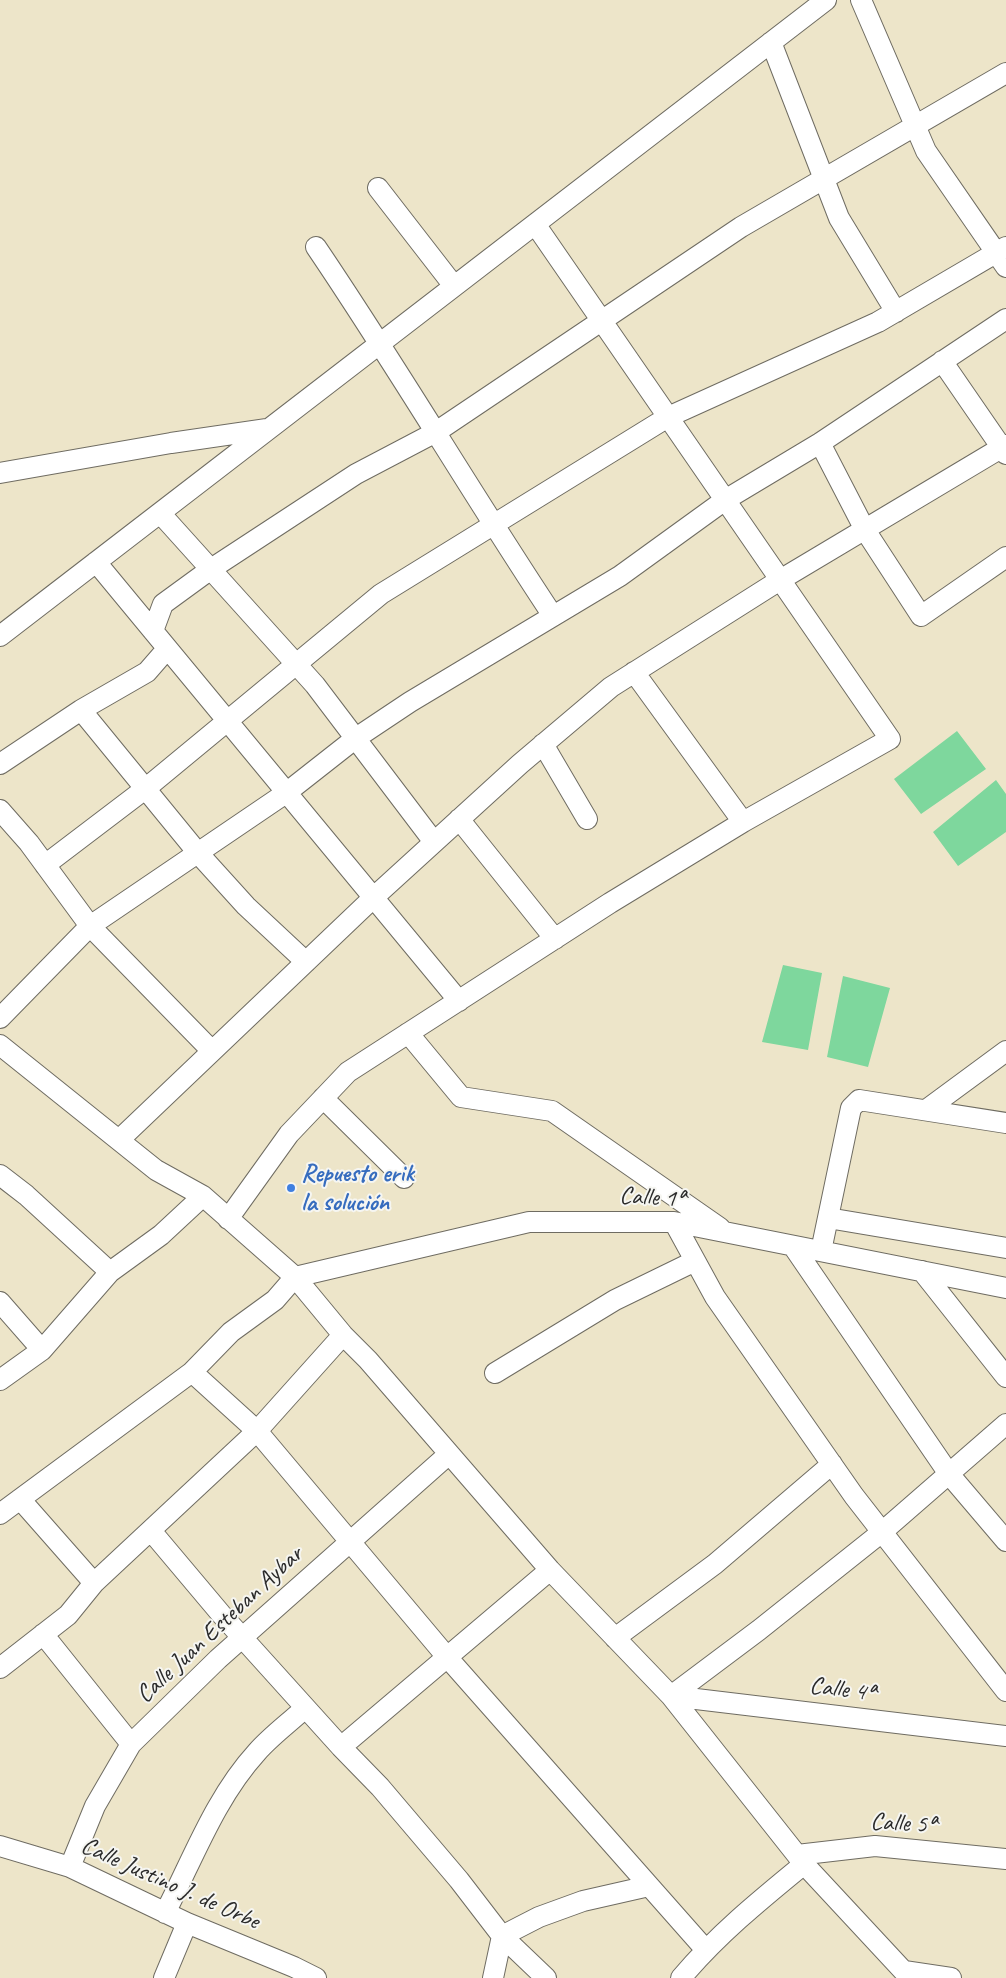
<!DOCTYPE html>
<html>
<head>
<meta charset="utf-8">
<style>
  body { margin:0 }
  canvas { display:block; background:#ede5c9 }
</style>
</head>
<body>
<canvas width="1006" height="1978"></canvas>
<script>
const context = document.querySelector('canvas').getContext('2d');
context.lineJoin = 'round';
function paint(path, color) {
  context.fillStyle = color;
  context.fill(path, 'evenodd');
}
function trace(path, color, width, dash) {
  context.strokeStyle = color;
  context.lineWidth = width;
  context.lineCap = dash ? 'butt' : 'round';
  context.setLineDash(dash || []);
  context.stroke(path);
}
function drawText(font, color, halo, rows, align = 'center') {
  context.font = font + ' Caveat,sans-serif';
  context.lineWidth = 4;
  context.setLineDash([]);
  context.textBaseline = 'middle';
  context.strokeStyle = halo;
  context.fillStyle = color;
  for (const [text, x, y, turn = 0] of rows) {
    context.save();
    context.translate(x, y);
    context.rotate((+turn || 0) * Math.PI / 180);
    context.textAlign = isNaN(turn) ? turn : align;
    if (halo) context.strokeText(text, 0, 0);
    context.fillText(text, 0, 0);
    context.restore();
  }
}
paint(new Path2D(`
  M957 731 986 769 921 814 894 779Z
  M996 780 1006 794V832L958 866 933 832Z
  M783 965 822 973 808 1050 762 1042Z
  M843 976 890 988 868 1067 827 1057Z`), '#7ed79d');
const minor = new Path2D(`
  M861 0 926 151 1006 267
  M771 42 839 218 896 312
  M378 188 454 286
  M316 247C398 368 472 494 553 616
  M942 361 1006 454
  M820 443 865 530 921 616 1006 557
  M0 473 171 443 267 429
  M160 513 315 685 434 842
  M96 562 459 1001
  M153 631 163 604 211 569 356 474 436 432 741 227 1006 73
  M0 636 826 0
  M634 672 743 822
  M81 710 198 853 246 906 306 962
  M543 744 587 819
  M0 764 81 710 147 672 167 649
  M0 810 29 843 90 926 212 1051
  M459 819 555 939
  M45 865 145 789 381 594 668 417 878 322 1006 247
  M0 1018 90 926 286 793 356 738 410 702 620 576 725 500 820 443 1006 319
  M408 1033 461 1097 552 1111 720 1228
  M0 1045 156 1170 203 1196 295 1277 343 1335 368 1360 550 1570 671 1696 804 1864 910 1978
  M323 1098 404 1178
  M926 1110 1006 1051
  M119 1140 373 898 520 764 611 687 780 580 1006 445
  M0 1175 26 1195 110 1272 161 1235 203 1196
  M828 1218 1006 1248
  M228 1219 289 1134 348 1072 610 903 743 822 890 739 535 224
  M674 1222 715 1297 854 1496 1006 1691
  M793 1246 949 1474 1006 1541
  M821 1251 851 1108 859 1100 1006 1123
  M922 1271 1006 1377
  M0 1302 42 1350
  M192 1372 257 1431 447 1657 705 1949
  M495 1373 615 1300 695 1261
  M0 1380 42 1350 110 1272
  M20 1499 94 1583
  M0 1514 192 1372 231 1332 275 1300 295 1277 529 1222H674L1006 1288
  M152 1532 221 1614 341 1747 380 1787 459 1880 502 1936 546 1978
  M43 1634 131 1744
  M615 1638 715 1564 832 1464
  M0 1668 68 1615 94 1583 257 1431 343 1335
  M671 1696 759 1630 882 1532 1006 1424
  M671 1696 1006 1736
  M341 1747 550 1570
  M0 1846 70 1867 187 1923 294 1967 316 1978
  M797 1855 875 1846 1006 1859
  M70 1867 95 1806 131 1744 218 1659 449 1454
  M165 1913C193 1859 215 1798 257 1752 271 1736 289 1723 305 1708
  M904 1971 951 1978
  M164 1978 187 1923
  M493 1978 502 1936 539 1917 583 1901 649 1886
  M681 1978C717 1935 760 1900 804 1864`);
trace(minor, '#6f6c62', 22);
trace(minor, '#fff', 20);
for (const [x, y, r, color] of [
  [291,1188,5,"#3f7fe0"]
]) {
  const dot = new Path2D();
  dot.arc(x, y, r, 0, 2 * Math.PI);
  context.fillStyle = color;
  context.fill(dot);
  trace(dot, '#f6f6f2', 2);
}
drawText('bold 25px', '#366cbe', '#f6f6f2', [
  ["Repuesto erik",301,1174],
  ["la solución",301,1203]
], 'left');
drawText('25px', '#2b2b2b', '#f6f6f2', [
  ["Calle 1ª",652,1198,3],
  ["Calle Juan Esteban Aybar",220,1625,-43],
  ["Calle 4ª",842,1690,7],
  ["Calle 5ª",903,1824,3],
  ["Calle Justino J. de Orbe",170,1884,24]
]);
</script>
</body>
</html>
